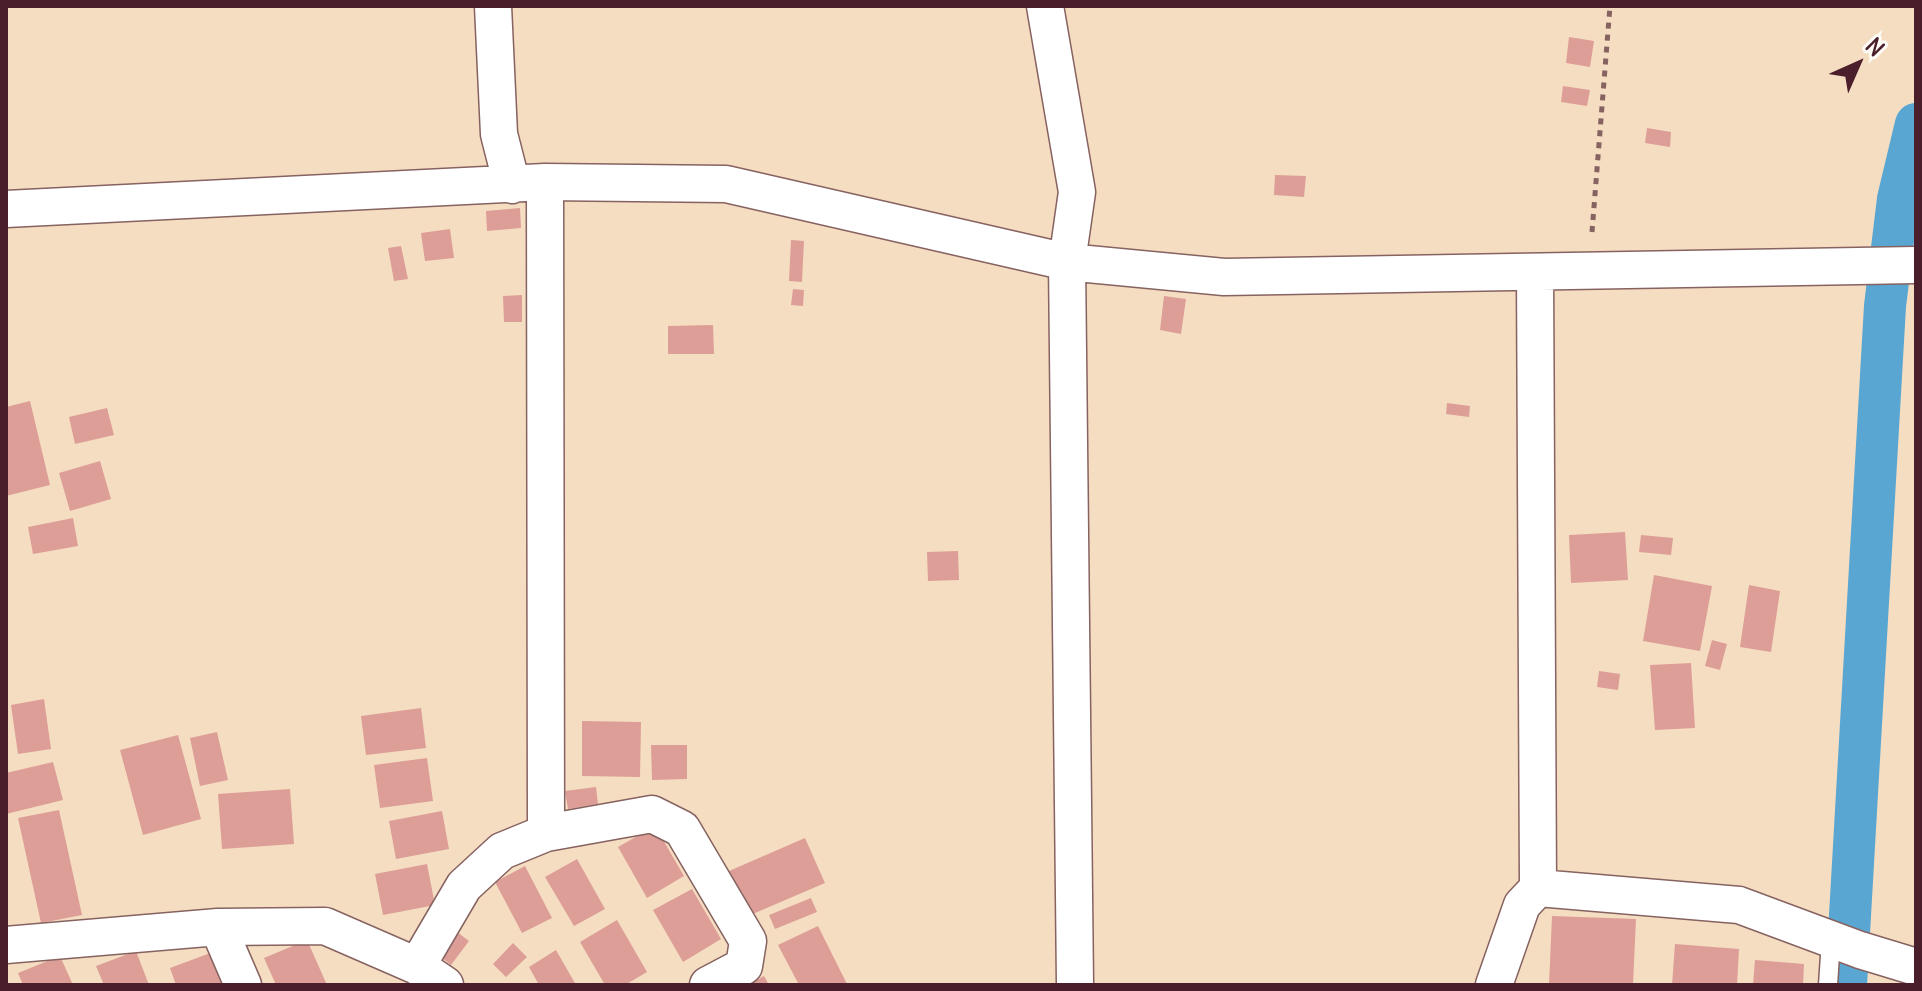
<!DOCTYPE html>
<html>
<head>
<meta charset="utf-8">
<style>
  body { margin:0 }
  #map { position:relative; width:1922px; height:991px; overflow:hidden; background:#f5ddc2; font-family:Delius,sans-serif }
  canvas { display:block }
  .frame { position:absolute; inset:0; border:8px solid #4a1f2b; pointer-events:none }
  .north { position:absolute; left:1818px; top:24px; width:80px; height:80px; -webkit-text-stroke:6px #fdfcf7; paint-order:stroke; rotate:45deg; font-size:22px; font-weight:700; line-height:32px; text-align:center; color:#4a1f2b }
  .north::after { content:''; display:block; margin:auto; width:28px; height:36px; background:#4a1f2b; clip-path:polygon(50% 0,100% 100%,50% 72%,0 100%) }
</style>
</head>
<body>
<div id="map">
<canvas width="1922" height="991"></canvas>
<div class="frame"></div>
<div class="north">N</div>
</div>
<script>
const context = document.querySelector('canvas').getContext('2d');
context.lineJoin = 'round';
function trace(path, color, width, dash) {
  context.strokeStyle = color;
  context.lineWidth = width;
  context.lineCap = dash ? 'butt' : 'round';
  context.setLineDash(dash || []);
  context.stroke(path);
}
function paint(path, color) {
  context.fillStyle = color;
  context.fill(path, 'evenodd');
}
trace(new Path2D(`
  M1846 985 1885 306 1898 199 1916 124`), '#58a6d1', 42);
paint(new Path2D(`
  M1569 37 1594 41 1590 67 1566 63Z
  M1563 86 1590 90 1587 106 1561 102Z
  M1647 128 1671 132 1670 147 1645 143Z
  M1275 175 1306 176 1304 197 1274 195Z
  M520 208 521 228 487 231 486 211Z
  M450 229 454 258 425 261 421 233Z
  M791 240 804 241 802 282 789 281Z
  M401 246 408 279 394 281 388 248Z
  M793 289 804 290 803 306 791 305Z
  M522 295V322H504L503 296Z
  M1164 296 1186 299 1181 334 1160 330Z
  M713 325 714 354H668V326Z
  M30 401 50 485 6 496V407Z
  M1447 403 1470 406 1469 417 1446 414Z
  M107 408 114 435 75 444 69 417Z
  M100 461 111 499 70 511 59 473Z
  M73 518 78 546 33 554 28 527Z
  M1625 532 1628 580 1571 583 1569 535Z
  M1641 535 1673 538 1671 555 1639 552Z
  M958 551 959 580 928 581 927 552Z
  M1654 575 1712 586 1700 651 1643 641Z
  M1749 585 1780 591 1771 652 1740 647Z
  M1712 640 1727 644 1720 670 1705 666Z
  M1691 663 1695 728 1655 730 1650 665Z
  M1599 671 1620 674 1618 690 1597 687Z
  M44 699 51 749 18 754 11 705Z
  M421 708 426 748 366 755 361 716Z
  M582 721 641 722 640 777 582 776Z
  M217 732 228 780 200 786 190 738Z
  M178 735 201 819 143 835 120 750Z
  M651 745H687V779L652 780Z
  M427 758 433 801 380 808 374 765Z
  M53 762 63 800 6 814V773Z
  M596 787 598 804 568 809 565 791Z
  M290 789 294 844 222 849 218 794Z
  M59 810 82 915 41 923 18 818Z
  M442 811 449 849 396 859 389 821Z
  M655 826 684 876 647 898 618 847Z
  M805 838 825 883 748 916 729 871Z
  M577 859 605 909 574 926 545 877Z
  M427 864 435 905 383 915 375 874Z
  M525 866 552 918 522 933 495 882Z
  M692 889 721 939 683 962 653 910Z
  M811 898 817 912 775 929 769 915Z
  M1552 916 1636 919 1633 985H1549Z
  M617 920 647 972 625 985H605L580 942Z
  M818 926 847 984 845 985H799L778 945Z
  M453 929 469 941 451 965 436 953Z
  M307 940 327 985H276L264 958Z
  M513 943 527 957 506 977 493 964Z
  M1675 944 1739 949 1737 985H1672Z
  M556 950 576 985H539L529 967Z
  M136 951 149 985H104L96 966Z
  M213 952 224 985H176L170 968Z
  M60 956 73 985H23L18 973Z
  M1755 960 1804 964 1803 985H1753Z
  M764 976 769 985H747Z`), '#dd9e97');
const service = new Path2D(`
  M1828 985 1831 940`);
const minor = new Path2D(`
  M493 6 499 134 512 185
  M1045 6 1077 192 1067 262 1075 985
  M6 209 545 182 726 184 1067 262 1224 277 1916 265
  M546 833 652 814 682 829 748 941 744 966 708 985
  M1538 888 1739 905 1860 950 1916 967
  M218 927 243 985
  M6 945 218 927 325 926 417 966 445 985
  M417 966 464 886 502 851 546 833 545 182
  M1494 985 1522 905 1538 888 1535 272`);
trace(service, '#866260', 21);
trace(minor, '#866260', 39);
trace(new Path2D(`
  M1592 232 1610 6`), '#866260', 5, [6, 6]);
trace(service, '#fff', 18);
trace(minor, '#fff', 36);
</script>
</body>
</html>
